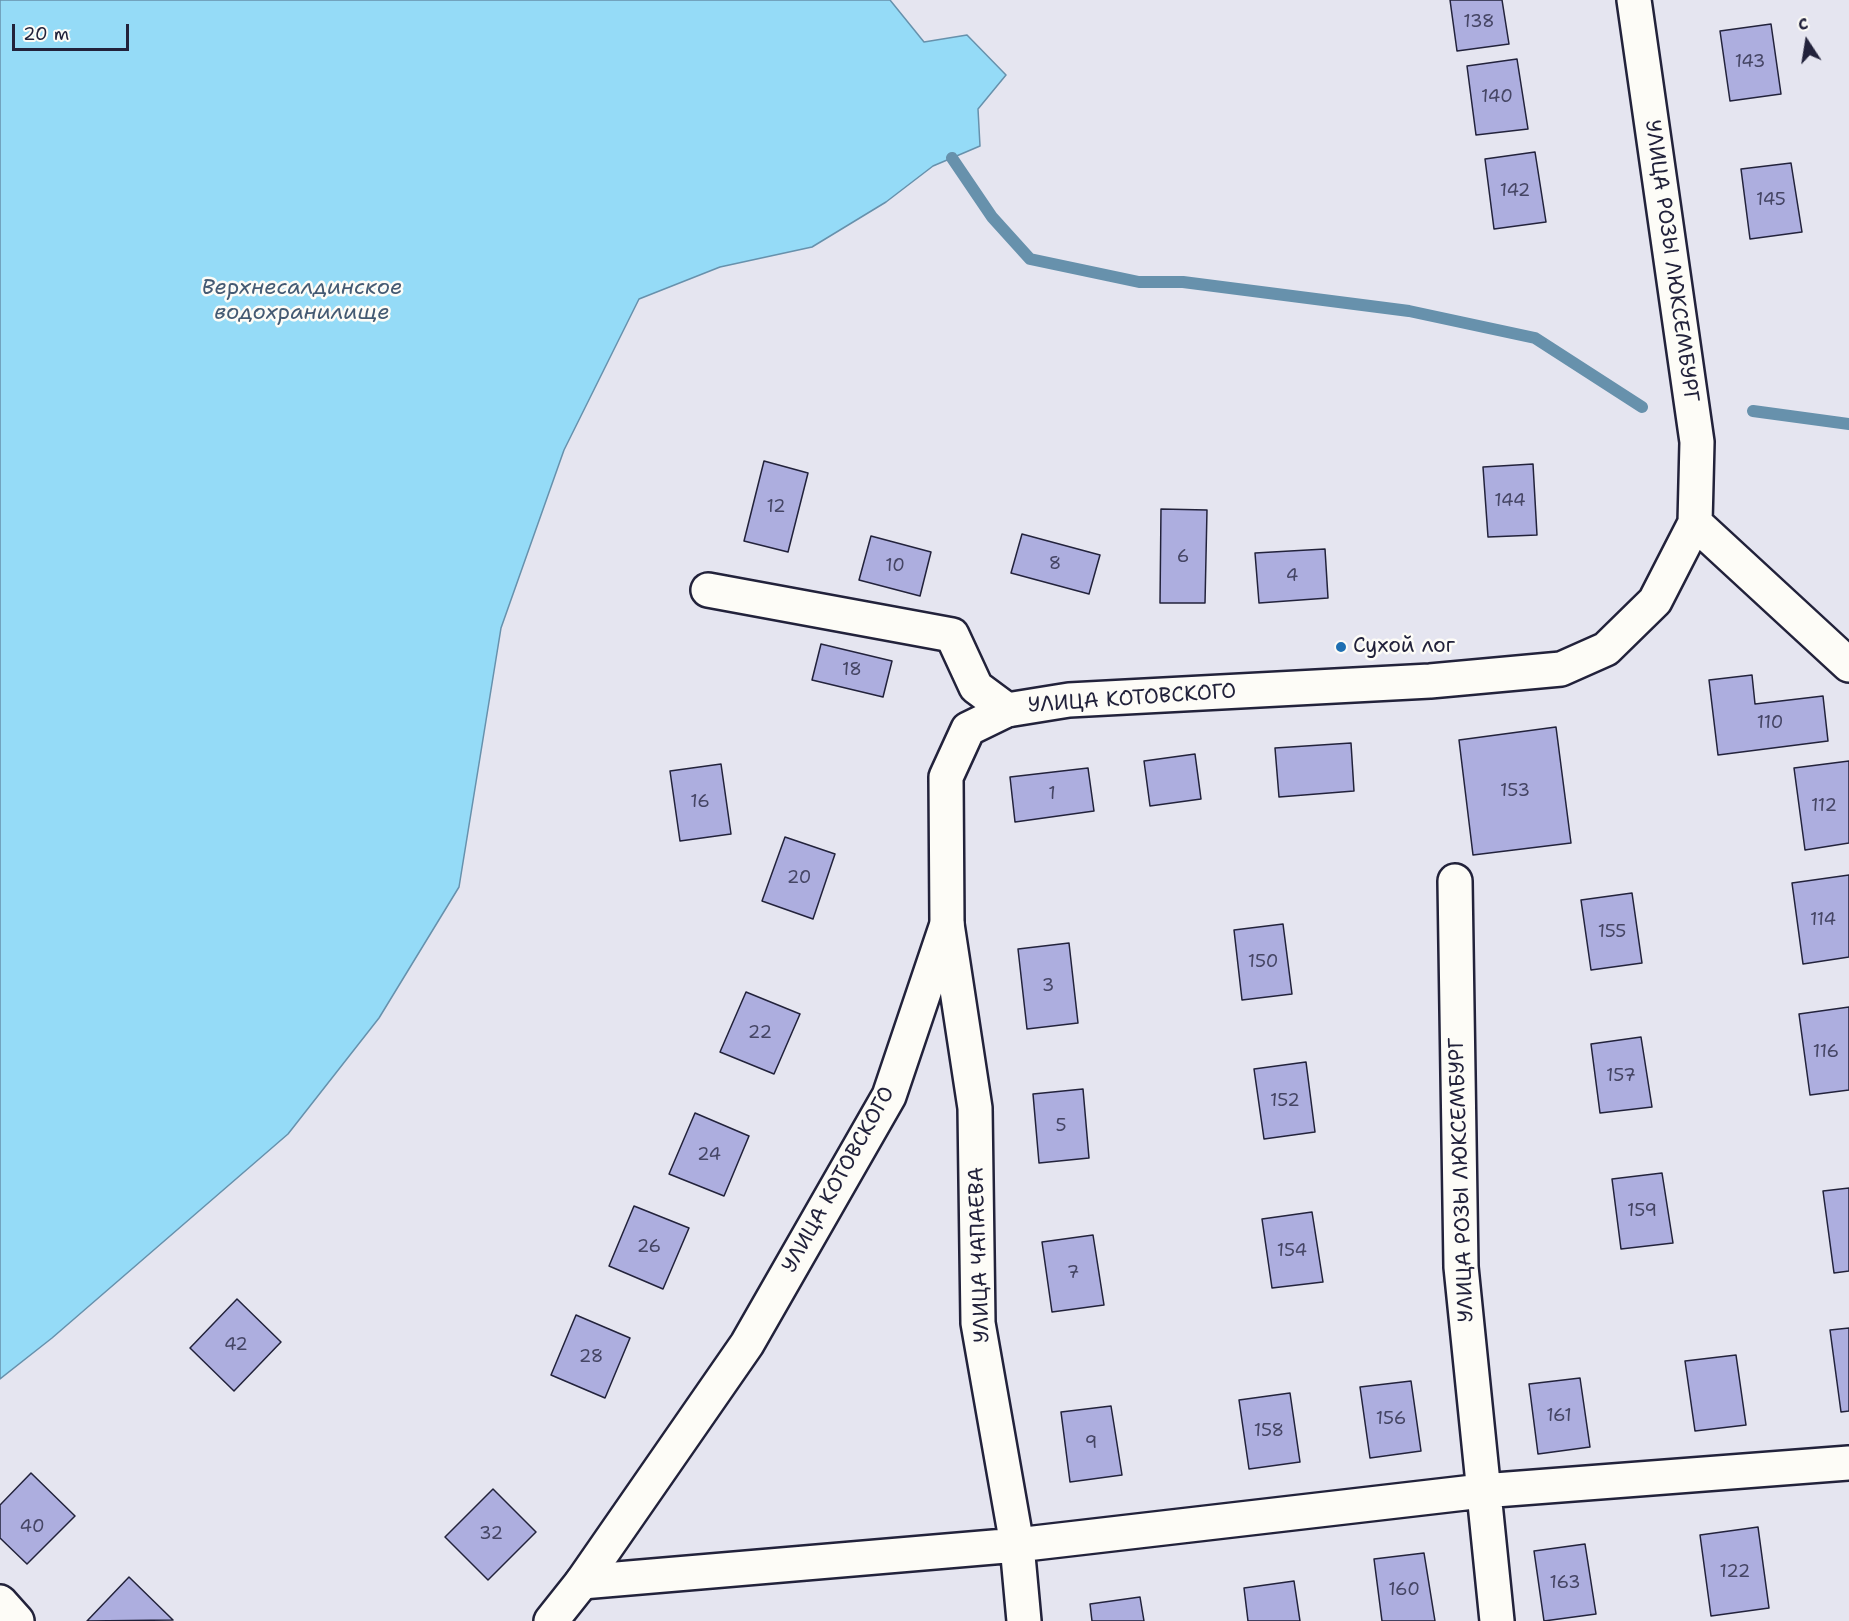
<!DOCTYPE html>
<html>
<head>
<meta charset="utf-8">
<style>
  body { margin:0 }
  #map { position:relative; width:1849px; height:1621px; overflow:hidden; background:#e5e5f0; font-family:"Shantell Sans",sans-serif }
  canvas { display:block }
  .north { position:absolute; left:1777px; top:12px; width:60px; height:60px; -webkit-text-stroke:4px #fdfcf7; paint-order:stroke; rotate:348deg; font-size:16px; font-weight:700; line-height:24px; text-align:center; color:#22223b }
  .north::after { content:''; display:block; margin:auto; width:21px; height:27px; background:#22223b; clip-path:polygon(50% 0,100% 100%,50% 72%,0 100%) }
  .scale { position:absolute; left:12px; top:24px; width:117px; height:27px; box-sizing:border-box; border:3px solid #22223b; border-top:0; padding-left:8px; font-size:18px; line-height:21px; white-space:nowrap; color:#22223b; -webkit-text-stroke:4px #fdfcf7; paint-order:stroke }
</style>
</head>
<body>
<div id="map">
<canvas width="1849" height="1621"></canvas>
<div class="north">С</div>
<div class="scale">20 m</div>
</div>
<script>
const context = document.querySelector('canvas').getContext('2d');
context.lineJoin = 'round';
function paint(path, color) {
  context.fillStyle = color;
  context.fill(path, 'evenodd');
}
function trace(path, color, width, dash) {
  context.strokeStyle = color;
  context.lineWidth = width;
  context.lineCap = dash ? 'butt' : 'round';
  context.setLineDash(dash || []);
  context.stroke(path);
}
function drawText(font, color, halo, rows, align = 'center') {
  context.font = font + ' "Shantell Sans",sans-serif';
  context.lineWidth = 5;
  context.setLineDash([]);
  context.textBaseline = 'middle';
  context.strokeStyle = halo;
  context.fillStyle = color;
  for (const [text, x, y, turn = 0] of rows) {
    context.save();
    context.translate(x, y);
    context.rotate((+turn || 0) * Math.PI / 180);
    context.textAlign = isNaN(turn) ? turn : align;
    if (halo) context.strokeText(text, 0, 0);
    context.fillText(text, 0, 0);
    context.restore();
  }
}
const water = new Path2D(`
  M0 0H890L924 42 967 35 1006 75 978 109 980 146 933 166 886 202 812 247 720 267 639 299 564 450 501 628 459 887 379 1018 288 1134 52 1338 0 1379Z`);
paint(water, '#95dbf7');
trace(water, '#6791ac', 1.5);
trace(new Path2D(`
  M952 158 992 217 1030 259 1139 282H1183L1409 311 1535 338 1642 407
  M1753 411 1849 424`), '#6791ac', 12);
const building = new Path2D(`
  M1450 0H1502L1509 44 1457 51Z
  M1771 24 1781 94 1730 101 1720 31Z
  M1517 59 1528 129 1476 135 1467 66Z
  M1535 152 1546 222 1494 229 1485 159Z
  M1791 163 1802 232 1750 239 1741 169Z
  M764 461 808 473 788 552 744 541Z
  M1533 464 1537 535 1488 537 1483 467Z
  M1161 509 1207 510 1205 603H1160Z
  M1022 534 1100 555 1089 594 1011 573Z
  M871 536 931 552 920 596 859 580Z
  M1325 549 1328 598 1259 603 1255 553Z
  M821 644 892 661 883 697 812 680Z
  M1752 675 1755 704 1823 696 1828 741 1718 755 1709 680Z
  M1556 727 1571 843 1473 855 1459 740Z
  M1351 743 1354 791 1279 797 1275 748Z
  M1195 754 1201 799 1150 806 1144 761Z
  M1849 761V843L1805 850 1794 768Z
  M721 764 731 834 680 841 670 771Z
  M1088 768 1094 811 1015 822 1010 777Z
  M785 837 835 854 813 919 762 901Z
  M1849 875V957L1803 964 1792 883Z
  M1632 893 1642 963 1591 970 1581 900Z
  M1283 924 1292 994 1242 1000 1234 930Z
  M1069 943 1078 1023 1027 1029 1018 949Z
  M746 992 800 1014 774 1074 720 1052Z
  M1849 1007V1090L1810 1095 1799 1014Z
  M1641 1037 1652 1107 1600 1113 1591 1044Z
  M1306 1062 1315 1132 1264 1139 1254 1069Z
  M1083 1089 1089 1158 1039 1163 1033 1094Z
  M695 1113 749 1136 724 1196 669 1174Z
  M1662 1173 1673 1243 1621 1249 1612 1179Z
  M1849 1188V1271L1834 1273 1823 1191Z
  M634 1206 689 1228 663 1289 609 1266Z
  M1312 1212 1323 1282 1272 1288 1262 1219Z
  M1093 1235 1104 1305 1052 1312 1042 1242Z
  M237 1299 281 1342 234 1391 190 1348Z
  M576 1315 630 1338 605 1398 551 1375Z
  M1849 1328V1411L1841 1412 1830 1330Z
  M1736 1355 1746 1425 1695 1431 1685 1361Z
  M1580 1378 1590 1447 1538 1454 1529 1384Z
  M1411 1381 1421 1451 1370 1458 1360 1387Z
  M1290 1393 1300 1462 1249 1469 1239 1400Z
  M1111 1406 1122 1475 1070 1482 1061 1412Z
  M31 1473 75 1516 27 1564 0 1538V1505Z
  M493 1489 536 1532 488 1580 445 1537Z
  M1758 1527 1769 1608 1711 1616 1700 1535Z
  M1585 1544 1596 1614 1544 1621 1534 1551Z
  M1424 1553 1435 1621H1382L1374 1559Z
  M129 1577 173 1620 87 1621Z
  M1294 1581 1300 1621H1248L1244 1588Z
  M1140 1597 1144 1621H1092L1090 1604Z`);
paint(building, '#adaedf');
trace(building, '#22223b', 1.5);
const minor = new Path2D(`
  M708 590 952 635 976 687 1007 710
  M1455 881 1461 1267 1497 1621
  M947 924 975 1108 978 1323 1017 1545 1024 1621
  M582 1582 1017 1545 1482 1491 1849 1463
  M0 1602 17 1621`);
const tertiary = new Path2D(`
  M1695 523 1849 665
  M551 1621 582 1582 747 1344 889 1096 947 924 946 777 968 729 1007 710 1069 700 1430 681 1561 669 1606 649 1655 601 1695 523 1697 442 1634 0`);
trace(minor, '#22223b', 38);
trace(tertiary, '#22223b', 38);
trace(minor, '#fdfcf7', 33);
trace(tertiary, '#fdfcf7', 33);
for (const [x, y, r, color] of [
  [1341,647,6,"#1f6fb2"]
]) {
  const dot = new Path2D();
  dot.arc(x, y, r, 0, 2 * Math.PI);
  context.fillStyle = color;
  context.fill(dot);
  trace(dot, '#fdfcf7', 2);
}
drawText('18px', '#454564', null, [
  ["138",1479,22],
  ["143",1750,62],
  ["140",1497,97],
  ["142",1515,191],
  ["145",1771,200],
  ["144",1510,501],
  ["12",776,507],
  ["6",1183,557],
  ["8",1055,564],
  ["10",895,566],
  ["4",1292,576],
  ["18",852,670],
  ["110",1770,723],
  ["153",1515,791],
  ["1",1052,794],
  ["16",700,802],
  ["112",1824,806],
  ["20",799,878],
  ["114",1823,920],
  ["155",1612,932],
  ["150",1263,962],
  ["3",1048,986],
  ["22",760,1033],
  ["116",1826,1052],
  ["157",1621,1076],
  ["152",1285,1101],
  ["5",1061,1126],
  ["24",709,1155],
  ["159",1642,1211],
  ["26",649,1247],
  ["154",1292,1251],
  ["7",1073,1273],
  ["42",236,1345],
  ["28",591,1357],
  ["161",1559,1416],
  ["156",1391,1419],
  ["158",1269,1431],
  ["9",1091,1443],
  ["40",32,1527],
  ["32",491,1534],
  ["122",1735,1572],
  ["163",1565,1583],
  ["160",1404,1590]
]);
drawText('21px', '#22223b', '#fdfcf7', [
  ["УЛИЦА РОЗЫ ЛЮКСЕМБУРГ",1671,261,82],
  ["УЛИЦА КОТОВСКОГО",1132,699,-4],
  ["УЛИЦА КОТОВСКОГО",839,1180,-61],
  ["УЛИЦА РОЗЫ ЛЮКСЕМБУРГ",1462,1180,-92],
  ["УЛИЦА ЧАПАЕВА",980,1255,-92]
]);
drawText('21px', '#22223b', '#fdfcf7', [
  ["Сухой лог",1353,647]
], 'left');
drawText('italic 22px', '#445a73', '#fdfcf7', [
  ["Верхнесалдинское",302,288],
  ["водохранилище",302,313]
]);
</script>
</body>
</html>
